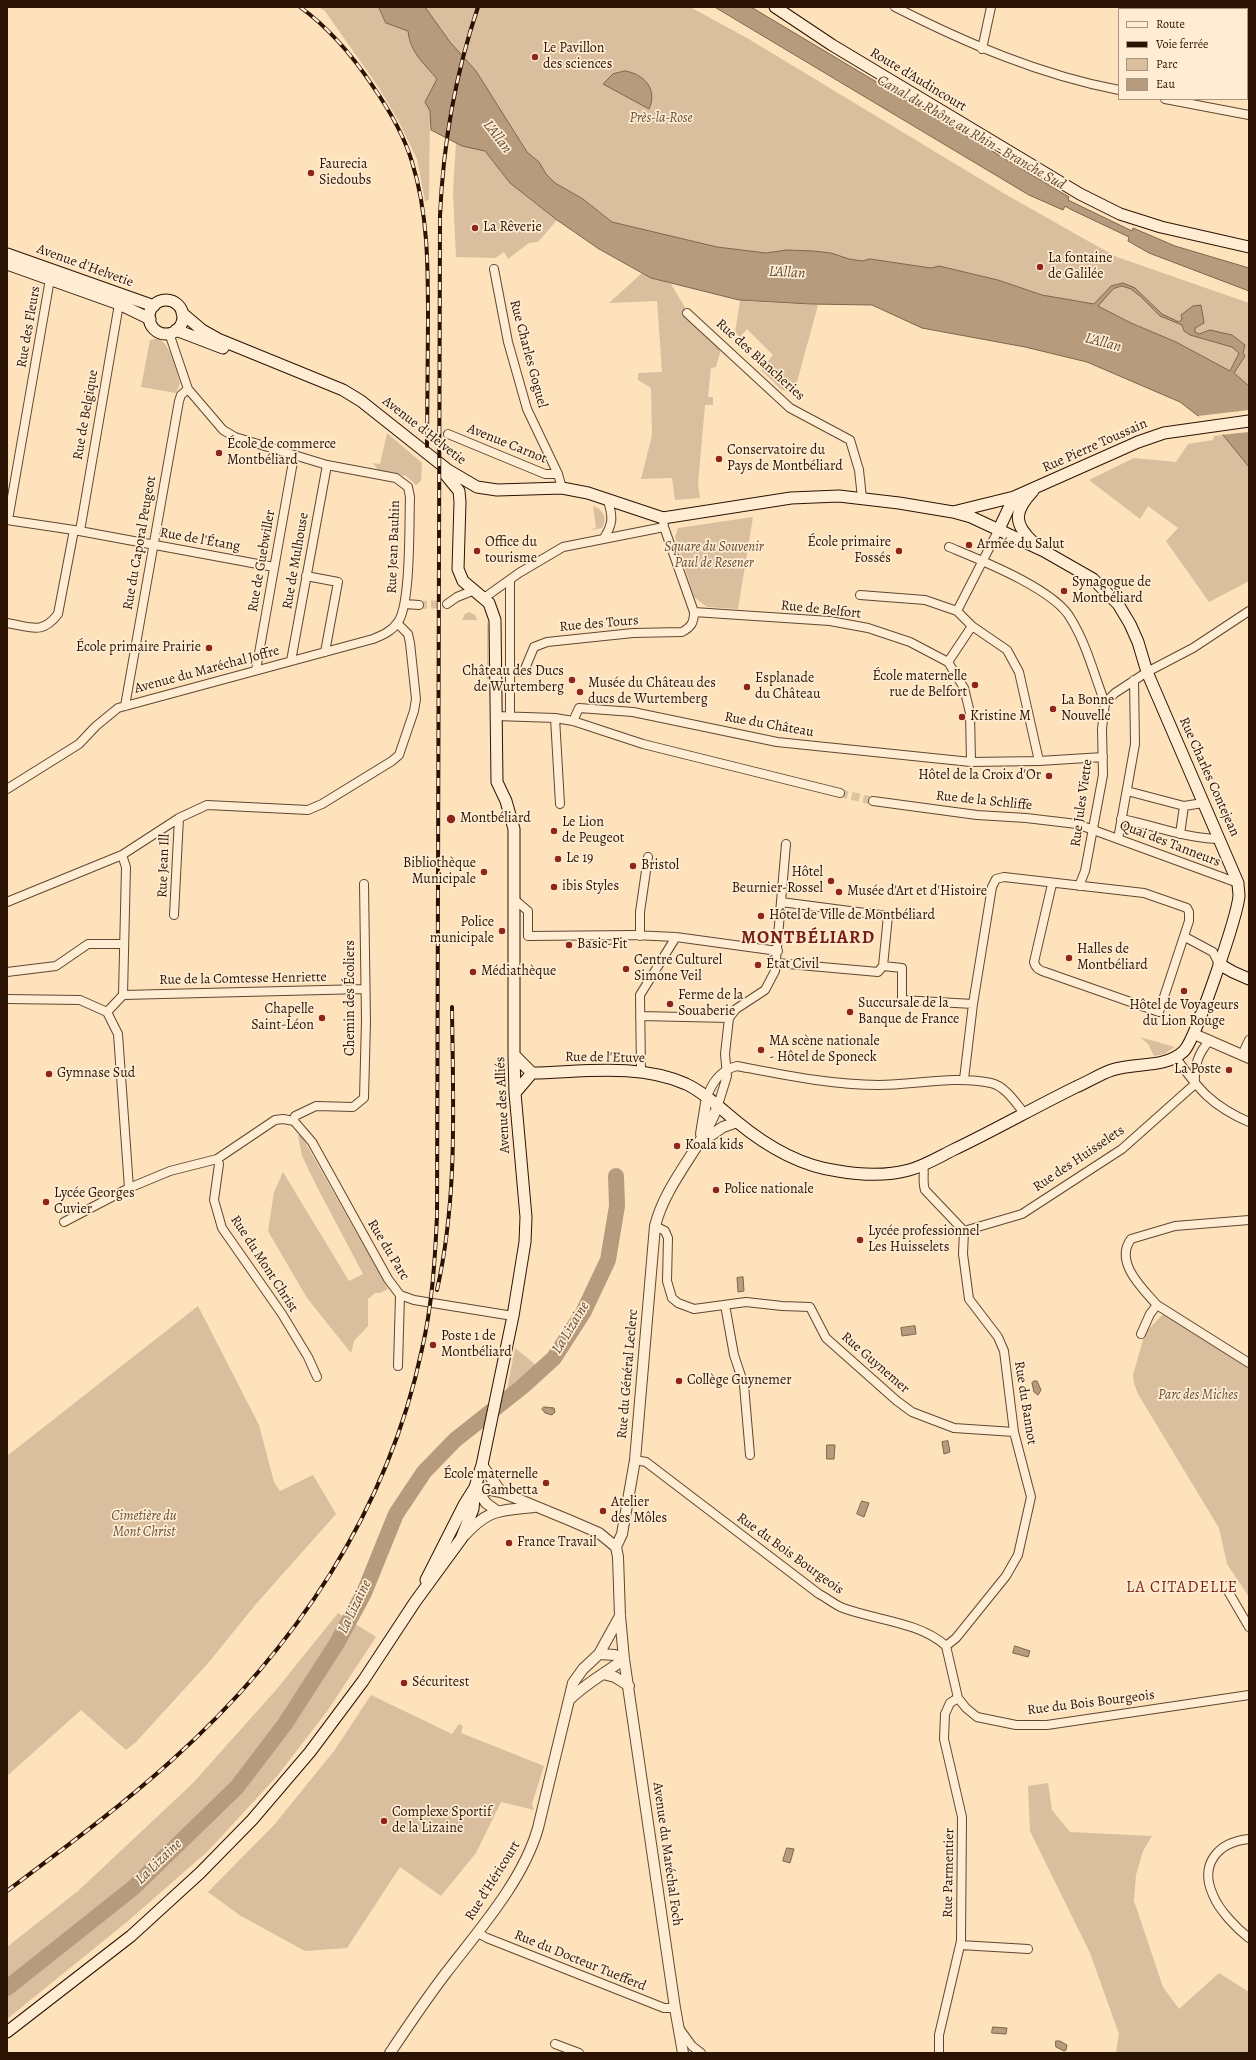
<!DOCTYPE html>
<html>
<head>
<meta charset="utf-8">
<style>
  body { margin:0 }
  #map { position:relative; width:1256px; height:2060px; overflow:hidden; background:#fde2bc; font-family:Alegreya,serif }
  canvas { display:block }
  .frame { position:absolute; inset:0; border:8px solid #2b1303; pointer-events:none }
  .legend { position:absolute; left:1118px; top:8px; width:130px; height:92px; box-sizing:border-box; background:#feecd3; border:1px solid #aa9580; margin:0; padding:5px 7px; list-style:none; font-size:12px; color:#2b1303 }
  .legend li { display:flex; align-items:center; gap:8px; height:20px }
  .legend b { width:20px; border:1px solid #aa9580 }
</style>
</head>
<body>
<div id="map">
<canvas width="1256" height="2060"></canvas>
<div class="frame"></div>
<ul class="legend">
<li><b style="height:5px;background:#feecd3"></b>Route</li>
<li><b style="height:5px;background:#2b1303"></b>Voie ferrée</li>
<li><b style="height:11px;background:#d9bf9d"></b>Parc</li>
<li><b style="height:11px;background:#b69c7d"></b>Eau</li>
</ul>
</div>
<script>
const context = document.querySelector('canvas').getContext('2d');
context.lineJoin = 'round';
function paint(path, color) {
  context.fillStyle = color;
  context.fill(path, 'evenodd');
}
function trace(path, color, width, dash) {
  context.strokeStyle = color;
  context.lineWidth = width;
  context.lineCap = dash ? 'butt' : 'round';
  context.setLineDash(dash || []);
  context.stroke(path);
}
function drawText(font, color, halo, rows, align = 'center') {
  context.font = font + ' Alegreya,serif';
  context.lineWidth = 3.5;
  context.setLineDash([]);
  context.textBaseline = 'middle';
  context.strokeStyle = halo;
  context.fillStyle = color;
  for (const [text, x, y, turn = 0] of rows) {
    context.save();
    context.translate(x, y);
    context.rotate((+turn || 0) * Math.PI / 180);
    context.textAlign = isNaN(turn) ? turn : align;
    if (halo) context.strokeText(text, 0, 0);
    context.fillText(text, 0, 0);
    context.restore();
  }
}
paint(new Path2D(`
  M318 7H379L386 23 408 31C410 53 424 63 438 79L425 102 430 111 429 200 425 201 417 159 399 122 379 88 325 11Z
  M425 7H690L747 38 1005 194 1088 241 1117 257 1249 303V386L1230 371 1176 342 1131 323 1094 304 1042 295 998 280 939 266 931 268 870 259 862 261 849 259 831 253 787 250 766 253 717 247 612 222 583 199 555 183 546 174 539 162 527 152 476 71 450 42Z
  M456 143 485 151 510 183 557 220 538 242 529 243 508 259 504 252 495 258 456 257 453 192Z
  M642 273 671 284 695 324 721 349 716 367 711 368 708 397H713V405H705L698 484 700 498 675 500 672 478 641 479 652 435 651 388 638 380V373L662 372 657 301 609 303Z
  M740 301 818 305 794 393 782 390 761 370 773 355 747 329 740 337 735 333Z
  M159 338C171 347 176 369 180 383L176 393 141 387 150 340Z
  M387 433 422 463 421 481 416 485 405 475 404 476 397 473 379 471 373 463 380 464Z
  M1223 435 1249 467V581L1209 602 1166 541 1178 528 1148 506 1140 519 1089 480 1134 458 1176 462 1188 444 1213 440 1214 436Z
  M593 506C603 509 608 518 602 528L592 530V529L596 528Z
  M753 517 738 609 707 607 694 597 675 537 678 528Z
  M469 612 475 615 477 620H462L465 614Z
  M487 620 491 634 490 679H487Z
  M1140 1037 1175 1047 1164 1054 1154 1056 1148 1044Z
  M298 1135H301L388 1289 380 1293H375L368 1299V1326L354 1341 351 1353 307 1298 268 1231 274 1192 283 1172 349 1281 363 1274 317 1187 302 1156Z
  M198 1306 259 1425 274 1482 280 1491 313 1475 336 1514 256 1604 209 1662 136 1742 126 1750 81 1710 7 1776V1456Z
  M1164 1313 1249 1369V1597L1227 1564 1219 1528 1138 1394 1134 1383 1133 1375 1145 1333Z
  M515 1348 536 1365 529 1373 507 1389Z
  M338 1613 376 1637 328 1710 278 1775 208 1851 128 1921 7 2019V1947L78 1891 192 1784 276 1690Z
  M371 1695 452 1734 459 1724 463 1726 461 1733 544 1766 532 1804 534 1810 501 1802 476 1853 441 1896 400 1867 347 1948 305 1951 241 1916 208 1892 274 1825 334 1751Z
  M1048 1783 1052 1810 1070 1832 1152 1836 1143 1851 1136 1875 1134 1901 1163 1987 1179 2009 1219 1973 1249 1992V2053H1116L1119 2034 1090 1953 1030 1831 1028 1786Z`), '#d9bf9d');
const water = new Path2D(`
  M379 7H425L450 42 476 71 527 152 539 162 546 174 555 183 583 199 612 222 717 247 766 253 787 250 813 251 831 253 849 259 862 261 870 259 931 268 939 266 998 280 1042 295 1094 304 1111 286 1123 283 1135 288 1162 314 1179 322 1182 319 1181 315 1193 306 1201 305 1204 323 1195 328V332L1199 334 1210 330 1232 335 1245 345 1243 353 1245 356 1234 373 1249 386V467L1223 435 1180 402 1087 362 1025 347 922 328 872 305 810 304 739 300 651 278 599 249 557 220 510 183 485 151 462 146 431 130 430 111 425 102 437 79C424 63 410 53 408 31L386 23ZM1122 286 1131 289 1140 296 1160 316 1182 325 1184 331 1190 335 1232 347 1239 353 1230 371 1176 342 1131 323 1098 306 1113 289Z
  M715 7H751L1069 197 1068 200 1132 231 1133 228 1175 246 1249 268V291L1149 253 1128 241 1129 237 1070 209 1065 206 1063 210 1029 195Z
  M625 71C644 74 658 89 649 109L603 84 613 74Z
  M743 1277 744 1291 738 1292 737 1278Z
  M915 1326 916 1334 902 1336 901 1328Z
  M1034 1381H1037L1041 1390 1038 1395 1034 1392 1032 1383Z
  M544 1407 554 1408 555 1412 552 1415 545 1413 542 1409Z
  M948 1441 950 1452 944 1454 942 1442Z
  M827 1445H835L834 1459H827Z
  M862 1501 869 1503 864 1517 857 1514Z
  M1015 1646 1030 1651 1028 1657 1013 1653Z
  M787 1848 794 1849 790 1863 783 1861Z
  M993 2027 1007 2028 1006 2034 992 2033Z
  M1056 2041H1060L1067 2045 1066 2050 1064 2051 1056 2047Z`);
paint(water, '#b69c7d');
trace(water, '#7e654c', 1);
paint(new Path2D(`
  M1249 410V432L1220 435 1204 423 1198 416Z`), '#fde2bc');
trace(new Path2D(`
  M7 1988 133 1888 237 1787 285 1724 337 1643 364 1593 396 1514 424 1472 455 1440 522 1387 554 1358 583 1313 608 1260 617 1206 616 1176`), '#b69c7d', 16);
trace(new Path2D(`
  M419 605 447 604
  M840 793 873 801`), '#dec3a0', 8, [8, 4]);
const minor = new Path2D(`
  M895 7C966 43 1040 75 1119 90
  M982 49 991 7
  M1165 99 1249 115
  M494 269 508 342 527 409 558 474 562 488
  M687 313 790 408 850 440 859 470 862 498
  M448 434 545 474H558
  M7 520 74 530 274 567
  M8 520 50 279
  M80 531 119 304
  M604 538C613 524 613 517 608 501
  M949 547C980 560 1055 589 1071 619 1087 645 1094 675 1105 703
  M306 576 338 582 325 652
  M510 580V716
  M860 595 925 600 957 611 972 626 1007 650 1019 672 1039 761
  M484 598 519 573 563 547 664 527
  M405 604 419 605
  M447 604 457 597 472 591
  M957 611 999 529
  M694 612 830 621 868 628 910 642 948 662 964 688 970 713 971 762
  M7 623C31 627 42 635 58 614L74 530
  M291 661 327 465
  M948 662 972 626
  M256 670 294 456
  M510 672 524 671 534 647 547 642 633 633 682 632C691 627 694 623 694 612L664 527 663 518
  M125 706 179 401 181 395 188 389
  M496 716 555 718 573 721 643 744 840 793
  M555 718 560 804
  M573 721 579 708 633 712 777 742 971 762 1039 761 1103 757
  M7 789 79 744 96 726 118 708 373 639C383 635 392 631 398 622 411 604 409 523 410 497L408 487 396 478 327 465 235 437 223 430 188 389 169 333
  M1127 791 1184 806 1203 803
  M873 801 977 815 1026 818 1077 824 1238 883
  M1121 819C1154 825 1186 839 1220 839
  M1180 834 1184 806
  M1118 839 1135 744 1134 680
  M1079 886 1085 871 1103 775 1102 729 1105 703 1115 693 1147 672 1193 648 1249 611
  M515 900 528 911V936L633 935 676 937 778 951
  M7 902 122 855 179 818 207 805 308 810 322 804 392 761 399 755 414 711 416 699 410 643 408 634 397 623
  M781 902 888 916 883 966
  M174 915 179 818
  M640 936V912L648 857
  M1185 937 1213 952 1219 964
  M777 963 878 972 883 966
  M883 966 902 968V1000L973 1004
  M7 972 56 966 88 944H123
  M123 995 364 989
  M7 999 80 1000 107 1012 118 1034 129 1188
  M107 1012 123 995 126 867 122 855
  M640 1016 729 1018
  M1242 1055 1249 1040
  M1176 1058C1199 1090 1212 1106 1249 1122
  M641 1071 640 995 676 937
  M964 1079 973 1004 992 887 996 879 1004 877 1144 893 1187 908 1189 912V921L1159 1012 1048 973C1042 971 1036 970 1034 962L1052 884
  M1195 1084C1194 1066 1198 1053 1210 1040
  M707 1097C712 1082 721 1070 737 1066 784 1075 831 1085 879 1085 915 1085 955 1075 991 1083 1005 1086 1016 1103 1024 1113
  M718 1105 727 1076 725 1054 729 1018 736 1009 765 990 775 971 786 844
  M294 1121 295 1116 316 1106 353 1107 364 1098 366 1021 364 884
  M217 1159 219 1164 214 1200 222 1228 282 1314 308 1357 317 1377
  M923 1164C925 1173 922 1182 925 1190L964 1231 963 1254 969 1299 998 1337 1004 1351 1014 1432 1031 1497 1018 1555 1006 1576 956 1638 946 1646
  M64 1222 129 1188 170 1171 217 1159 275 1120 283 1119 294 1121 312 1142 388 1279 400 1295 414 1300 513 1316
  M655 1226 665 1231 668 1238 667 1281 672 1298 678 1303 694 1309 746 1302 782 1306 810 1307 826 1338 897 1401 912 1412 954 1428 1014 1432
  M964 1231 1022 1214 1122 1149 1195 1084
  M725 1305 734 1355 744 1385 750 1455
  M1157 1305 1249 1363
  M1141 1334 1150 1314 1157 1305C1142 1288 1114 1262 1131 1239L1175 1226 1249 1220
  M398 1366 400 1295
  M635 1460 646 1462 819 1594C827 1598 835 1605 843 1608 875 1620 920 1622 946 1646L958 1698 966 1708 977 1717 1016 1725H1047L1249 1695
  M1225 1586 1249 1627
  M1249 1839C1218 1842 1199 1864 1213 1895 1219 1910 1236 1928 1249 1938
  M478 1933 487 1938 664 2008H675
  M960 1945 1028 1949
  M679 2028 692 2046 701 2053
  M555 2044 579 2053
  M939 2053V2035L961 1941 962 1817 944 1739 945 1714 950 1703 958 1698`);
const tertiary = new Path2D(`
  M1194 1034 1249 1058
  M701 1134 707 1097
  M701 1142 723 1127 737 1122
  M482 1465 501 1492
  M475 1487 501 1492 569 1520 599 1533 616 1547
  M475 1487 486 1503 497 1511
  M462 1538C488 1509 497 1511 534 1507
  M599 1654 620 1616
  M603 1674 615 1677 629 1686
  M569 1700C586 1683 606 1673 624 1659
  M390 2053C408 2026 426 1999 446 1973 479 1930 523 1881 538 1828L573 1683 583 1669 599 1654 615 1655 624 1659
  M683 2053 675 2008 624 1659 620 1616 618 1557 616 1547 622 1534 635 1460 655 1226C666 1182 702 1148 718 1105`);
const secondary = new Path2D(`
  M775 7 832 45 1080 194 1120 214 1161 227 1249 247
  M7 254 154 306
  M7 264 119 304 150 319
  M149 317a17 17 0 1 1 34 0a17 17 0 1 1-34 0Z
  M182 313 202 330 218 339 343 390 361 401 448 470 477 487 497 490 562 488 588 493 663 518 791 498 839 496 899 503 953 512 971 517 1044 551 1093 579 1118 604 1130 624 1138 642 1147 672 1238 883C1238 887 1239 892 1239 896 1237 917 1196 1038 1184 1051 1165 1069 1135 1062 1112 1070 1100 1074 1088 1082 1076 1087 1035 1107 995 1130 953 1150 939 1157 924 1166 909 1170 887 1176 861 1175 838 1171 799 1166 766 1146 736 1121 720 1108 705 1093 686 1084 639 1063 583 1072 532 1073L514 1055
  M176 330 223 348
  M953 512 1014 497 1138 442 1164 433 1249 421
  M999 529 1014 497
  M1033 542C1012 523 1015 510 1033 491
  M1219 964 1233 972 1249 979
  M515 1093 532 1073
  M426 1580 464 1505 474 1489
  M7 2032 131 1936 200 1873 252 1820 310 1752 363 1681 415 1602 461 1539 473 1509 475 1487 482 1465 513 1316 525 1242 526 1217 515 1093 514 1055V829L506 801 497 782 495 620 489 603 463 581 458 569 460 502 459 491 445 474`);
trace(minor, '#604731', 10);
trace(tertiary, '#604731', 12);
trace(secondary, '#2b1303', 13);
trace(minor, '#feecd3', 8);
trace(tertiary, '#feecd3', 10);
trace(secondary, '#feecd3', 11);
const rail = new Path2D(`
  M300 7C329 28 352 55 372 85 388 108 404 135 412 162 428 213 428 266 428 319 428 361 427 404 427 446
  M437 1290C458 1197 453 1101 452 1007
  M7 1891C63 1849 119 1808 171 1761 294 1651 388 1511 422 1349 432 1306 435 1261 437 1216L440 216C443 145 455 75 478 7`);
trace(rail, '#2b1303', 4);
trace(rail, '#feecd3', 2.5, [8]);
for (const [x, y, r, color] of [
  [535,57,4,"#8f2418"],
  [311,173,4,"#8f2418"],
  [475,228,4,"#8f2418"],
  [1040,267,4,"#8f2418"],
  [219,453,4,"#8f2418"],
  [719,459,4,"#8f2418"],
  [969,545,4,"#8f2418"],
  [477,551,4,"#8f2418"],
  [899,551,4,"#8f2418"],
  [1064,591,4,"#8f2418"],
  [209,648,4,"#8f2418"],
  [572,680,4,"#8f2418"],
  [975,685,4,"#8f2418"],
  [747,687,4,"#8f2418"],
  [580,692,4,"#8f2418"],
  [1053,709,4,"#8f2418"],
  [962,717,4,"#8f2418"],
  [1049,776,4,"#8f2418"],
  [451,819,5,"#8f2418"],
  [554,831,4,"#8f2418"],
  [558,859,4,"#8f2418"],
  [633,866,4,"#8f2418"],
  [484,872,4,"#8f2418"],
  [831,881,4,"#8f2418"],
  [554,887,4,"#8f2418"],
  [839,892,4,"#8f2418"],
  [761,916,4,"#8f2418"],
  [502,931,4,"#8f2418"],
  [569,945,4,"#8f2418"],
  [1069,958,4,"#8f2418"],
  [758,965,4,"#8f2418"],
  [626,969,4,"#8f2418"],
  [473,972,4,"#8f2418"],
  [1184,991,4,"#8f2418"],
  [670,1004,4,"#8f2418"],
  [850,1012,4,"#8f2418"],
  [322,1018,4,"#8f2418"],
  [761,1050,4,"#8f2418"],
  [1229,1070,4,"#8f2418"],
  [49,1074,4,"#8f2418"],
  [677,1146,4,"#8f2418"],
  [716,1190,4,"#8f2418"],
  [46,1202,4,"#8f2418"],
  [860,1240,4,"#8f2418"],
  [433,1345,4,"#8f2418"],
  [679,1381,4,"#8f2418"],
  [546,1483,4,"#8f2418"],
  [603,1511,4,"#8f2418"],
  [509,1543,4,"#8f2418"],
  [404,1683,4,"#8f2418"],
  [384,1821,4,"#8f2418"]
]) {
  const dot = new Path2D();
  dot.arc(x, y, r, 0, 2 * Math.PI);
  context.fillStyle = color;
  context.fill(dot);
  trace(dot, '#feecd3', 1.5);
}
drawText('14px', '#2b1303', '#feecd3', [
  ["Le Pavillon",543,49],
  ["des sciences",543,65],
  ["Faurecia",319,165],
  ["Siedoubs",319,181],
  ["La Rêverie",483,228],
  ["La fontaine",1048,259],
  ["de Galilée",1048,275],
  ["École de commerce",227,445],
  ["Montbéliard",227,461],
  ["Conservatoire du",727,451],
  ["Pays de Montbéliard",727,467],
  ["Office du",485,543],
  ["tourisme",485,559],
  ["École primaire",891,543,"right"],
  ["Fossés",891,559,"right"],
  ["Armée du Salut",977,545],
  ["Synagogue de",1072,583],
  ["Montbéliard",1072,599],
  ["École primaire Prairie",201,648,"right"],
  ["Château des Ducs",564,672,"right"],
  ["de Wurtemberg",564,688,"right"],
  ["École maternelle",967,677,"right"],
  ["rue de Belfort",967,693,"right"],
  ["Esplanade",755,679],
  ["du Château",755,695],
  ["Musée du Château des",588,684],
  ["ducs de Wurtemberg",588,700],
  ["La Bonne",1061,701],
  ["Nouvelle",1061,717],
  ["Kristine M",970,717],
  ["Hôtel de la Croix d'Or",1041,776,"right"],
  ["Montbéliard",460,819],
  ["Le Lion",562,823],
  ["de Peugeot",562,839],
  ["Le 19",566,859],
  ["Bibliothèque",476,864,"right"],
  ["Municipale",476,880,"right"],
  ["Bristol",641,866],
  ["Hôtel",823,873,"right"],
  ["Beurnier-Rossel",823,889,"right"],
  ["ibis Styles",562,887],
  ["Musée d'Art et d'Histoire",847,892],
  ["Hôtel de Ville de Montbéliard",769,916],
  ["Police",494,923,"right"],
  ["municipale",494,939,"right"],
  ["Basic-Fit",577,945],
  ["Halles de",1077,950],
  ["Montbéliard",1077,966],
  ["Centre Culturel",634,961],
  ["Simone Veil",634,977],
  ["État Civil",766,965],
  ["Médiathèque",481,972],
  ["Ferme de la",678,996],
  ["Souaberie",678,1012],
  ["Succursale de la",858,1004],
  ["Banque de France",858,1020],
  ["Hôtel de Voyageurs",1184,1006,"center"],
  ["du Lion Rouge",1184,1022,"center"],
  ["Chapelle",314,1010,"right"],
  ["Saint-Léon",314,1026,"right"],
  ["MA scène nationale",769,1042],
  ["- Hôtel de Sponeck",769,1058],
  ["La Poste",1221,1070,"right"],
  ["Gymnase Sud",57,1074],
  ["Koala kids",685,1146],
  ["Police nationale",724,1190],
  ["Lycée Georges",54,1194],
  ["Cuvier",54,1210],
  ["Lycée professionnel",868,1232],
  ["Les Huisselets",868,1248],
  ["Poste 1 de",441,1337],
  ["Montbéliard",441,1353],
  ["Collège Guynemer",687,1381],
  ["École maternelle",538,1475,"right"],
  ["Gambetta",538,1491,"right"],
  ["Atelier",611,1503],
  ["des Môles",611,1519],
  ["France Travail",517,1543],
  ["Sécuritest",412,1683],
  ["Complexe Sportif",392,1813],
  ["de la Lizaine",392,1829]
], 'left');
drawText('14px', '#2b1303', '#feecd3', [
  ["Route d'Audincourt",918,80,31],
  ["Avenue d'Helvetie",85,266,20],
  ["Rue des Fleurs",29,327,-80],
  ["Rue Charles Goguel",528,354,75],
  ["Rue des Blancheries",760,360,42],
  ["Rue de Belgique",86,415,-80],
  ["Avenue d'Helvetie",424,431,38],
  ["Avenue Carnot",507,444,22],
  ["Rue Pierre Toussain",1095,446,-24],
  ["Rue de l'Étang",200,540,10],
  ["Rue du Caporal Peugeot",140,543,-80],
  ["Rue Jean Bauhin",394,547,-88],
  ["Rue de Guebwiller",262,561,-80],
  ["Rue de Mulhouse",296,561,-80],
  ["Rue de Belfort",821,610,6],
  ["Rue des Tours",599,624,-5],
  ["Avenue du Maréchal Joffre",207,670,-15],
  ["Rue du Château",769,725,10],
  ["Rue Charles Contejean",1209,777,66],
  ["Rue de la Schliffe",984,801,6],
  ["Rue Jules Viette",1082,803,-82],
  ["Quai des Tanneurs",1170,844,21],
  ["Rue Jean Ill",164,866,-88],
  ["Rue de la Comtesse Henriette",243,979,-1],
  ["Chemin des Écoliers",351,998,-90],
  ["Rue de l'Etuve",605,1058,1],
  ["Avenue des Alliés",503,1105,-93],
  ["Rue des Huisselets",1079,1159,-34],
  ["Rue du Parc",388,1250,59],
  ["Rue du Mont Christ",264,1264,57],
  ["Rue Guynemer",875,1363,41],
  ["Rue du Général Leclerc",628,1374,-85],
  ["Rue du Bannot",1025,1403,81],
  ["Rue du Bois Bourgeois",790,1554,36],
  ["Rue du Bois Bourgeois",1091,1703,-7],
  ["Avenue du Maréchal Foch",667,1854,82],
  ["Rue Parmentier",949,1873,-89],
  ["Rue d'Héricourt",493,1881,-58],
  ["Rue du Docteur Tuefferd",580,1961,22]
]);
drawText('italic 14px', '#684f39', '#feecd3', [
  ["Près-la-Rose",661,119],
  ["Square du Souvenir",714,548],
  ["Paul de Resener",714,564],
  ["Parc des Miches",1198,1396],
  ["Cimetière du",144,1517],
  ["Mont Christ",144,1533]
]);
drawText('italic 15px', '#634a34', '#feecd3', [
  ["Canal du Rhône au Rhin - Branche Sud",971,133,30],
  ["L'Allan",497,137,53],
  ["L'Allan",787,273,3],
  ["L'Allan",1103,343,15],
  ["La Lizaine",571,1328,-59],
  ["La Lizaine",355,1607,-64],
  ["La Lizaine",159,1862,-44]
]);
context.letterSpacing = '1px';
drawText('16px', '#7a1f14', '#feecd3', [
  ["LA CITADELLE",1182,1588]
]);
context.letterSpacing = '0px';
context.letterSpacing = '1px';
drawText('bold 18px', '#7a1f14', '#feecd3', [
  ["MONTBÉLIARD",808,939]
]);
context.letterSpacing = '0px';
</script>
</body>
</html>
